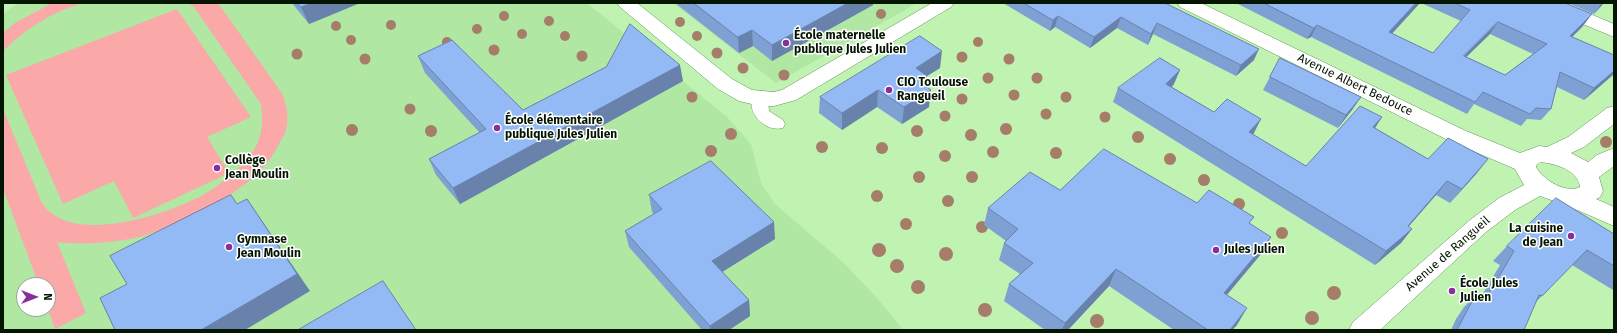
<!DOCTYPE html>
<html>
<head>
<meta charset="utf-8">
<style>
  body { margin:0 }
  #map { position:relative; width:1617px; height:333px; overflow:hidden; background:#c0f3b2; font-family:"Fira Sans",sans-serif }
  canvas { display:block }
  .frame { position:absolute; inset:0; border:4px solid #041501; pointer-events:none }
  .north { position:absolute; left:16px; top:277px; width:40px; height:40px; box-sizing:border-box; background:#fff; border:1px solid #9ba199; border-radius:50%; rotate:90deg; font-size:11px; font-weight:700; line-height:16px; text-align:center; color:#041501 }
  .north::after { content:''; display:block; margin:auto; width:14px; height:18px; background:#872f9c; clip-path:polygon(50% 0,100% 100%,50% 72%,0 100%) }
</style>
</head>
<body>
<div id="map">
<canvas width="1617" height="333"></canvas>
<div class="frame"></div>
<div class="north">N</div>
</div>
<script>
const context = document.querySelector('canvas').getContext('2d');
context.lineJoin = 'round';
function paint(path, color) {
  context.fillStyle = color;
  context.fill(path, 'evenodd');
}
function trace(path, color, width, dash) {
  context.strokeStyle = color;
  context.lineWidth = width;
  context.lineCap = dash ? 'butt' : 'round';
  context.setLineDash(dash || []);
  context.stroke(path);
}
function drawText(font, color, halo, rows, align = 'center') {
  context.font = font + ' "Fira Sans",sans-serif';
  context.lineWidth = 3;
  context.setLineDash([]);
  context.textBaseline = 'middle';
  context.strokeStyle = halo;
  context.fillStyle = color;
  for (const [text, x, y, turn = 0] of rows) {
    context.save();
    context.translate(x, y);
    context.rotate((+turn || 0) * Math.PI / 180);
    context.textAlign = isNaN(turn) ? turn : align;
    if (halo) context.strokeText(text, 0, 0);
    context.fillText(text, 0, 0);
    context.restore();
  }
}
paint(new Path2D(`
  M18 3H587L727 117 751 144 761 183 775 204 844 263 877 298 902 328 900 330H3V14ZM24 285H48V309H24Z
  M673 3H917L776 83Z`), '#b0e7a2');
paint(new Path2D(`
  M52 3H82C50 13 27 28 3 51V33L15 23Z
  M188 3H218L283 95C287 106 289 118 286 130 285 135 281 140 279 144 262 178 230 196 197 213 177 223 157 233 135 238 109 243 84 245 57 242L86 313 55 329 48 309V285H39L3 189V109L41 201C66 246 159 217 195 199 215 190 244 167 255 148 263 134 263 120 261 104L194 7Z
  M177 9 251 117 207 137 229 173 133 218 114 181 63 204 6 75Z`), '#faa8a8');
const service = new Path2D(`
  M760 94 766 95 768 99 769 111 783 120 785 124 783 128C766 133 744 112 754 95Z`);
const minor = new Path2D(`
  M617 3H637L732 79 752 90 774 92 782 90 932 3H954L951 7 796 100 774 106H760L739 101 718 89 620 7Z
  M1539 3H1564L1614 24V37L1542 7Z`);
const tertiary = new Path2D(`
  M1177 3H1201L1466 131 1520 153 1539 146 1547 147 1568 137 1607 108 1614 106V124L1584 147 1571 153 1588 162 1597 155 1614 148V166L1599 177 1603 191 1600 197 1596 199 1614 207V226L1568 206 1540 196 1515 210 1486 232 1380 330H1349L1353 322 1470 220 1499 198 1524 185 1515 169 1450 141 1180 7ZM1541 162C1556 164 1578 170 1580 187 1566 194 1543 180 1536 167L1537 164Z`);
trace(service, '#639256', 1);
trace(minor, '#639256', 1);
trace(tertiary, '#639256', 1);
paint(service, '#fff');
paint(minor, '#fff');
paint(tertiary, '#fff');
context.fillStyle = '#a67d69';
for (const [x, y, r] of [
  [881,14,5],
  [504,16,5],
  [549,21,5],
  [680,22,5],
  [391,25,5],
  [336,26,5],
  [477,29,5],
  [522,34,5],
  [565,36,5],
  [697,36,5],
  [351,40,5],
  [447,42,5],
  [978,42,5],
  [494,50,5.5],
  [717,53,5.5],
  [297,54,5.5],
  [582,56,5.5],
  [962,57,5.5],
  [365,59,5.5],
  [1009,59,5.5],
  [743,68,5.5],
  [784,75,5.5],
  [988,78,5.5],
  [1037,78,5.5],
  [1014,95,5.5],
  [692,97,5.5],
  [1066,97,5.5],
  [962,99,5.5],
  [410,109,5.5],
  [1046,114,5.5],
  [945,116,5.5],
  [1105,117,5.5],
  [1006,129,6],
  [352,130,6],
  [431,131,6],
  [917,131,6],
  [731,134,6],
  [971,135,6],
  [1138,137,6],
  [1606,142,6],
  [822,147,6],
  [882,148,6],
  [711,151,6],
  [993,152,6],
  [1056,153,6],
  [945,156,6],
  [1170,159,6],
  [919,177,6],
  [972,177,6],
  [1204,180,6],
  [877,196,6],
  [948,201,6],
  [1239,204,6],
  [906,224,6],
  [982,227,6],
  [1282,233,6],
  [879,250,7],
  [946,254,7],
  [897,266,7],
  [918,287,7],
  [1334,293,7],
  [985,310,7],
  [1312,318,7],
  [1097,321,7]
]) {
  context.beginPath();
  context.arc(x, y, r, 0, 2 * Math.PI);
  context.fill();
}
paint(new Path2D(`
  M292 3H360L309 24Z
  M675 3H873V5L772 61 753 46 739 53Z
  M1003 3H1165L1254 60 1236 76 1153 34 1148 45 1117 28 1090 48 1055 27 1050 31Z
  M1236 3H1420L1392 34 1433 53 1461 21 1421 3H1565L1583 26 1572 37 1614 74 1584 100 1557 87 1551 109 1541 120 1527 119 1521 126 1474 104 1467 114 1311 37 1307 39ZM1490 34 1533 54 1505 75 1466 57Z
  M1568 3H1604L1594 14Z
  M418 56 523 110 683 81 460 204 436 175 429 159 480 133 425 73Z
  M1280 58 1361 97 1352 110 1338 128 1263 90Z
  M940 68 927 76 926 86 929 107 902 124 877 107 842 130 819 113 820 97Z
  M1174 84 1172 87 1214 112 1254 133 1253 135 1306 166 1382 117 1375 128 1428 159 1477 173 1450 203 1436 195 1408 227 1412 229 1401 243 1375 265 1113 102 1118 88Z
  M1060 190 1197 203 1250 224 1261 254 1227 295 1237 325 1232 330H1174L1109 286 1068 330H1045L1004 301 1009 284 1020 274 999 260 1004 243 1006 241 984 225 988 208Z
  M649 195 775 239 722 272 749 300 750 316 729 330H702L629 247 625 231 654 214 652 212Z
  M1614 234V289L1613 290 1572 265 1535 303 1524 330H1451L1456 319 1464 307 1478 293 1482 295 1500 265 1493 261 1507 246Z`), '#7fa0d3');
paint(new Path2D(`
  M312 3H360L309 24 301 7Z
  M848 3H873V5L772 61V45Z
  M1416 3H1420L1382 44 1389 32Z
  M1602 3H1604L1594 14Z
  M1592 14 1583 26 1561 48 1570 36Z
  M1058 16 1055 27 1050 31 1053 20Z
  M1121 17 1117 28 1090 48 1094 37Z
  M1498 22 1490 34 1455 68 1464 56Z
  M1157 23 1153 34 1148 45 1151 34Z
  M1317 25 1311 37 1307 39 1314 28Z
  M752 30 753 46 739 53 738 37Z
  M1259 49 1254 60 1236 76 1241 65Z
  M942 51 940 68 914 84 916 68Z
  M680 65 683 81 460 204 453 188Z
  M1180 70 1174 84 1161 98 1166 84Z
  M1614 71V74L1584 100 1594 88Z
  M927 76 925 93 919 81Z
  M878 90 877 107 842 130V113Z
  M931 90 929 107 902 124 904 107Z
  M1361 97 1352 110 1338 128 1346 115Z
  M1382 117 1373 131V127Z
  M1261 119 1254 133 1242 146 1249 132Z
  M1488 159 1477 173 1450 203 1462 189Z
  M1447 181 1436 195 1397 240 1408 226Z
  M247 199 310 291 245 330H201Z
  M774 222 775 239 714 277 712 261Z
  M1412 229 1401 243 1375 265 1386 251Z
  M1271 237 1261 254 1214 310 1224 293Z
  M1116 269 1109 286 1068 330H1062L1065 323Z
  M749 300 750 316 729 330H710V326Z
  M1247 308 1237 325 1232 330H1230Z`), '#6882ac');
const building = new Path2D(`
  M297 3H312L301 7Z
  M694 3H848L772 45 752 30 738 37Z
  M1024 3H1165L1259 49 1241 65 1157 23 1151 34 1121 17 1094 37 1058 16 1053 20Z
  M1264 3H1416L1389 32 1433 53 1470 10 1455 3H1565L1592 14 1570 36 1614 55V71L1594 88 1560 72 1551 109 1536 108 1530 114 1483 92 1475 102 1317 25 1314 28ZM1498 22 1547 44 1505 75 1464 56Z
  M630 24 680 65 453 188 429 159 486 129 418 56 452 40 523 110 606 67Z
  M920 36 942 51 916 68 927 76 919 81 931 90 904 107 878 90 842 113 820 97Z
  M1160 58 1180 70 1166 84 1214 112 1227 99 1261 119 1249 132 1306 166 1360 106 1382 117 1373 127 1428 159 1448 138 1488 159 1462 189 1447 181 1408 226 1412 229 1386 251 1118 88Z
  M1280 58 1361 97 1346 115 1270 77Z
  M1104 149 1197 203 1209 190 1254 217 1249 223 1271 237 1224 293 1247 308 1230 330H1208L1116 269 1065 323 1009 284 1033 263 1004 243 1018 229 988 208 1030 172 1060 190Z
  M711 161 774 222 712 261 749 300 710 326 625 231 662 209 649 195Z
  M231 195 237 204 247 199 297 274 201 330H115L100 298 127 284 110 256Z
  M1556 198 1614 234V266L1587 250 1542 296 1539 295 1524 330H1457L1470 305 1478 293 1487 297 1514 251 1507 246Z
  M383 281 416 330H298Z`);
paint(building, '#94baf5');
trace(building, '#6882ac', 1);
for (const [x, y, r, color] of [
  [786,43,4,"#872f9c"],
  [889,90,4,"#872f9c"],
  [497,128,4,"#872f9c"],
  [217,168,4,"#872f9c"],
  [1571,236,4,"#872f9c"],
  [229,247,4,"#872f9c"],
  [1216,250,4,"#872f9c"],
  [1452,291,4,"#872f9c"]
]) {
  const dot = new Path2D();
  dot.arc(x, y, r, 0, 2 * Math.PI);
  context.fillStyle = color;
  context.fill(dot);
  trace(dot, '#fff', 1.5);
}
drawText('bold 12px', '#041501', '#fff', [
  ["École maternelle",794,36],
  ["publique Jules Julien",794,50],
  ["CIO Toulouse",897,83],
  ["Rangueil",897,97],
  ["École élémentaire",505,121],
  ["publique Jules Julien",505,135],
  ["Collège",225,161],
  ["Jean Moulin",225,175],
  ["La cuisine",1563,229,"right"],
  ["de Jean",1563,243,"right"],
  ["Gymnase",237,240],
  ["Jean Moulin",237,254],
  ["Jules Julien",1224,250],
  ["École Jules",1460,284],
  ["Julien",1460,298]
], 'left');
drawText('12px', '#041501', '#fff', [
  ["Avenue Albert Bedouce",1355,85,26],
  ["Avenue de Rangueil",1448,254,-41]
]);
</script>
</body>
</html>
